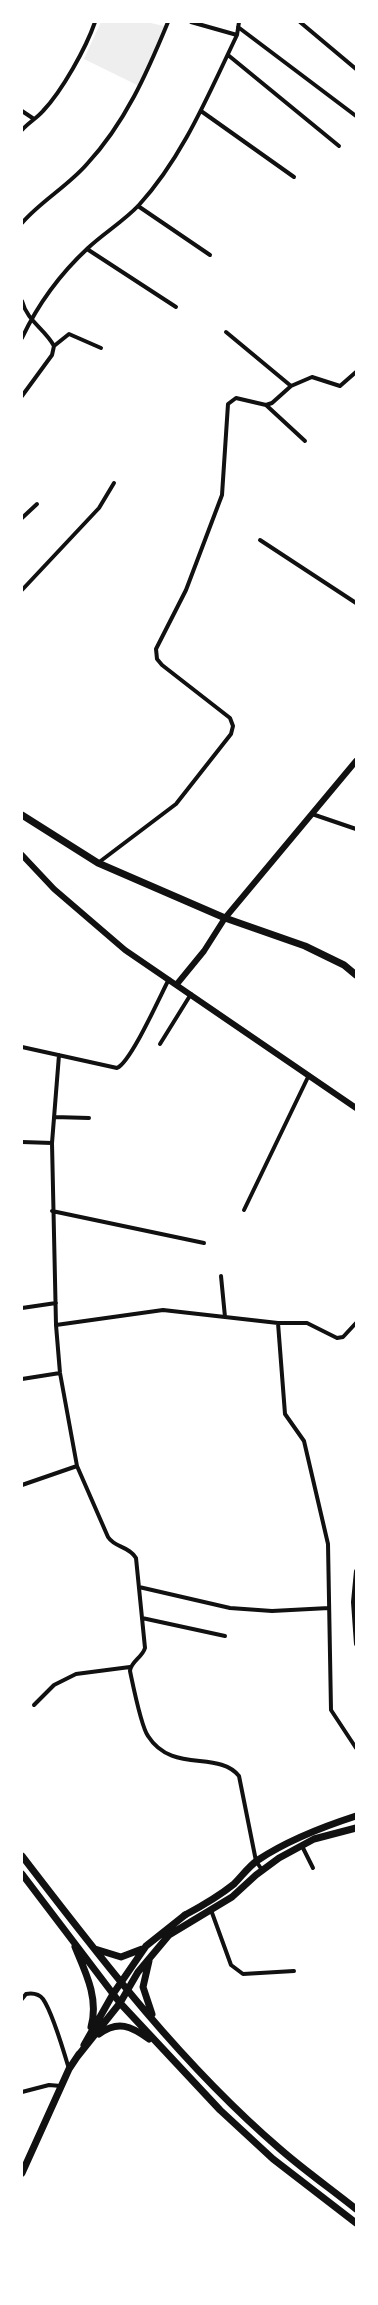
<!DOCTYPE html>
<html>
<head>
<meta charset="utf-8">
<style>
  body { margin:0 }
  #map { position:relative; width:378px; height:2305px; overflow:hidden; background:#fff; font-family:Jost,sans-serif }
  canvas { display:block }
  .frame { position:absolute; inset:0; border:23px solid #fff; pointer-events:none }
</style>
</head>
<body>
<div id="map">
<canvas width="378" height="2305"></canvas>
<div class="frame"></div>
</div>
<script>
const context = document.querySelector('canvas').getContext('2d');
context.lineJoin = 'round';
function paint(path, color) {
  context.fillStyle = color;
  context.fill(path, 'evenodd');
}
function trace(path, color, width, dash) {
  context.strokeStyle = color;
  context.lineWidth = width;
  context.lineCap = dash ? 'butt' : 'round';
  context.setLineDash(dash || []);
  context.stroke(path);
}
paint(new Path2D(`
  M101 22H146L164 26 139 86 84 59Z`), '#eee');
trace(new Path2D(`
  M191 22 237 35
  M300 22 356 69
  M238 27 356 116
  M228 55 339 146
  M22 111 34 119
  M201 111 294 177
  M22 130C28 123 37 118 43 111 62 91 86 48 95 22
  M138 206 210 255
  M22 223C41 201 68 186 87 164 125 123 147 73 168 22
  M87 249 176 307
  M22 301C27 321 45 329 54 346L52 355 22 396
  M226 332 291 386
  M22 338C38 304 60 274 88 248 104 233 124 221 139 205 183 157 209 93 237 35L239 22
  M54 346 69 334 101 348
  M266 405 305 441
  M22 518 37 504
  M260 540 356 603
  M22 590 99 508 114 483
  M312 814 356 829
  M98 863 176 804 231 734 233 726 230 718 162 665 157 659 156 649 186 590 222 495 228 404 236 398 266 405 272 403 291 386 312 377 340 386 356 372
  M160 1044 191 994
  M22 1047 117 1068C131 1062 160 996 169 979
  M59 1055 52 1143 56 1325 60 1373 77 1466 108 1537C115 1548 129 1546 136 1558L145 1648C142 1658 131 1661 130 1671 133 1685 141 1726 148 1736 172 1774 218 1750 239 1776L256 1861 262 1870
  M54 1117 89 1118
  M22 1142 52 1143
  M244 1210 309 1075
  M52 1211 204 1243
  M221 1276 225 1317
  M22 1308 56 1303
  M278 1323 285 1414 304 1441 328 1544 331 1710 356 1748
  M56 1325 163 1310 278 1323H307L337 1338 343 1337 356 1323
  M22 1379 60 1373
  M22 1485 77 1466
  M356 1571 353 1602 356 1644
  M139 1587 230 1608 272 1611 329 1608
  M142 1618 225 1636
  M34 1705 54 1685 76 1674 130 1667
  M302 1846 313 1868
  M211 1910 231 1965 243 1974 294 1971
  M22 1999 26 1994C32 1993 39 1994 43 1999 52 2012 64 2052 69 2069
  M22 2092 49 2085 61 2086`), '#111', 4);
trace(new Path2D(`
  M22 855 54 889 125 950 356 1108
  M177 984 204 951 225 918 356 761`), '#111', 6);
trace(new Path2D(`
  M185 1915C202 1906 219 1896 234 1884 242 1876 249 1866 258 1860 288 1840 322 1827 356 1816`), '#111', 7);
trace(new Path2D(`
  M22 815 98 863 225 918 305 946 344 965 356 975
  M22 1856C101 1959 181 2064 280 2149 304 2170 331 2189 356 2209
  M22 1874 120 2003 220 2110 273 2159 356 2223
  M75 1947C86 1973 99 1999 91 2027
  M95 1949 121 1957 142 1949
  M149 1961 143 1987 152 2014
  M99 2034C118 2020 131 2026 149 2039
  M84 2045 113 1994 146 1946 185 1915
  M77 2057 120 2003 138 1972 169 1935 232 1897 256 1875 279 1858 314 1839 356 1828
  M22 2173 69 2069 79 2054`), '#111', 7);
</script>
</body>
</html>
